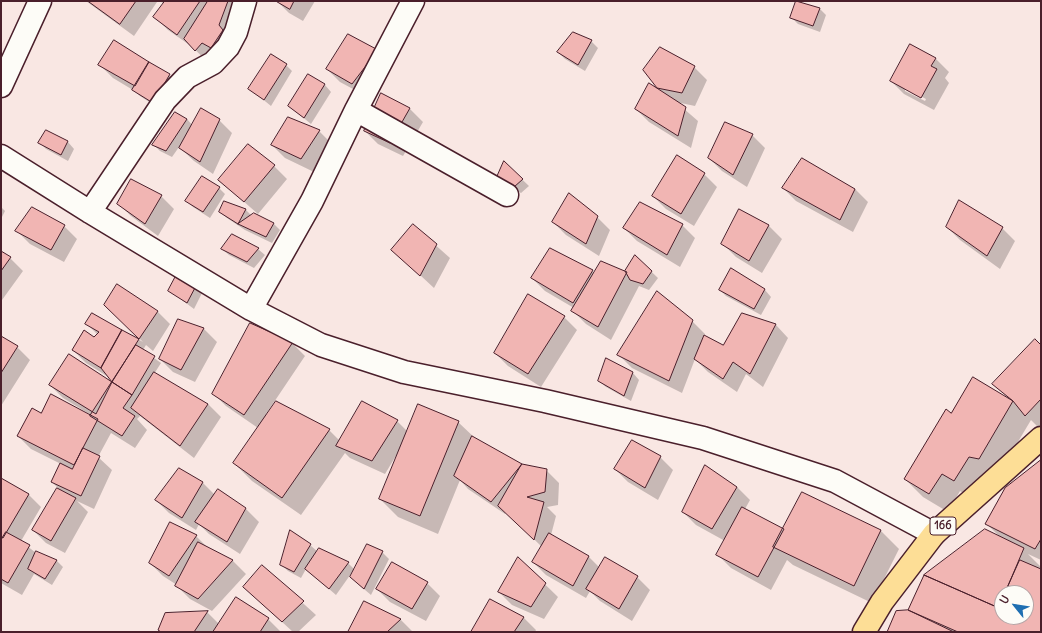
<!DOCTYPE html>
<html>
<head>
<meta charset="utf-8">
<style>
  body { margin:0 }
  #map { position:relative; width:1042px; height:633px; overflow:hidden; background:#f9e7e3; font-family:Delius,sans-serif }
  canvas { display:block }
  .frame { position:absolute; inset:0; border:2px solid #4a1f2b; pointer-events:none }
  .north { position:absolute; left:994px; top:585px; width:40px; height:40px; box-sizing:border-box; background:#fdfcf7; border:1px solid #b5a4a5; border-radius:50%; rotate:300deg; font-size:11px; font-weight:700; line-height:16px; text-align:center; color:#4a1f2b }
  .north::after { content:''; display:block; margin:auto; width:14px; height:18px; background:#1f6fb2; clip-path:polygon(50% 0,100% 100%,50% 72%,0 100%) }
</style>
</head>
<body>
<div id="map">
<canvas width="1042" height="633"></canvas>
<div class="frame"></div>
<div class="north">U</div>
</div>
<script>
const context = document.querySelector('canvas').getContext('2d');
context.lineJoin = 'round';
function paint(path, color) {
  context.fillStyle = color;
  context.fill(path, 'evenodd');
}
function trace(path, color, width, dash) {
  context.strokeStyle = color;
  context.lineWidth = width;
  context.lineCap = dash ? 'butt' : 'round';
  context.setLineDash(dash || []);
  context.stroke(path);
}
function drawText(font, color, halo, rows, align = 'center') {
  context.font = font + ' Delius,sans-serif';
  context.lineWidth = 3;
  context.setLineDash([]);
  context.textBaseline = 'middle';
  context.strokeStyle = halo;
  context.fillStyle = color;
  for (const [text, x, y, turn = 0] of rows) {
    context.save();
    context.translate(x, y);
    context.rotate((+turn || 0) * Math.PI / 180);
    context.textAlign = isNaN(turn) ? turn : align;
    if (halo) context.strokeText(text, 0, 0);
    context.fillText(text, 0, 0);
    context.restore();
  }
}
paint(new Path2D(`
  M86 1H156L157 2 134 36Z
  M160 1H246L209 63 191 46 168 30 155 17 164 4Z
  M277 1H315L303 21 289 13Z
  M797 1 820 9 826 15 820 32 798 24 792 18Z
  M591 41 598 48 585 71 565 59 558 52Z
  M377 50 366 96 340 82 327 69Z
  M936 59 949 72 945 78 949 83 934 110 904 94 891 81ZM905 88 926 99 925 101 905 91Z
  M100 65 169 75 176 82 160 109 140 96 133 90 113 78Z
  M286 65 292 71 271 106 250 89Z
  M694 67 707 80 695 106 676 102 698 121 691 148 649 122 636 109 660 91 645 70Z
  M308 75 325 85 331 92 311 124 289 106Z
  M381 94 410 109 423 122 403 156 378 144 365 131Z
  M187 119 193 126 219 120 232 133 213 174 194 161 179 147 172 157 160 151 153 144Z
  M46 131 68 142 74 149 68 161 46 149 39 142Z
  M319 131 332 144 314 172 285 158 272 145Z
  M752 135 765 148 747 187 722 171 709 158Z
  M802 159 855 189 868 202 853 232 796 201 783 188Z
  M505 163 529 186 521 193 504 183Z
  M274 166 287 179 258 214 219 180Z
  M704 174 717 187 694 226 666 209 653 196Z
  M219 188 225 194 210 218 193 207 187 201Z
  M161 196 174 209 158 236 131 216 118 203Z
  M225 202 246 210 252 216 273 223 280 230 272 243 245 230 227 218 220 212Z
  M1 207 5 211 1 219Z
  M32 209 64 226 77 239 64 262 30 244 17 231Z
  M740 210 769 226 782 239 762 273 736 257 723 244Z
  M597 217 610 230 599 256 566 235 553 222Z
  M682 225 695 238 680 267 637 241 624 228Z
  M414 226 450 258 434 288 393 250Z
  M947 227 1002 228 1015 241 1000 269 960 240Z
  M222 249H258L265 255 254 268 229 255Z
  M1 252 10 258 23 271 2 300Z
  M636 257 658 278 649 290 639 286 611 340 586 324 573 311 574 308 545 291 532 278 592 271 595 273 601 262 627 273Z
  M732 269 765 290 771 297 761 315 726 296 720 290Z
  M177 276 203 291 194 309 170 291Z
  M105 305 157 311 170 324 153 351 146 345 143 350 161 363 154 374 208 404 221 417 194 458 140 416 137 419 147 430 135 448 111 433 98 457 112 470 94 509 77 501 88 512 65 553 46 543 33 530 58 488 52 482 61 464 31 449 18 436 42 414 90 417 91 415 63 398 50 385 116 384 110 378 86 363 73 350 98 335 87 324 122 330 143 342Z
  M743 314 776 325 788 338 763 387 746 374 737 392 708 372 695 359 682 393 632 368 619 355 692 321 705 334 704 336 723 347Z
  M564 317 577 330 541 387 508 366 495 353Z
  M179 320 204 329 217 342 195 382 173 372 160 359Z
  M1 337 17 347 30 360 1 406Z
  M292 343 305 356 266 414 268 415 276 402 329 430 340 441 397 421 408 432 458 422 476 439 521 465 546 470 559 483 558 505 547 507 556 516 551 535 588 556 600 568 637 577 650 590 632 621 600 601 590 591 586 598 546 575 533 562 542 547 506 512 505 514 468 489 460 480 438 534 398 517 380 499 397 454 385 474 350 458 345 453 301 515 252 481 234 463 258 428 226 406 213 393Z
  M1041 347V425L1039 428 1031 420 997 477 973 499 960 491 948 512 923 497 905 479 952 414 1008 398 993 384Z
  M607 359 633 373 639 380 631 401 606 387 599 381Z
  M660 457 673 470 658 500 628 482 615 469Z
  M1041 461V560L1028 554 1041 567V632H888L909 611 925 575 1000 537 987 524ZM1002 593H1026V617H1002Z
  M1 479 28 494 41 507 21 541 36 553 56 560 63 567 52 585 34 574 22 595 1 583Z
  M203 483 215 495 246 509 259 522 240 554 209 534 199 524 196 530 169 513 156 500Z
  M737 487 750 500 745 509 783 530 803 493 881 531 899 549 872 603 793 565 787 560 771 590 731 568 718 555 725 541 696 525 683 512Z
  M196 536 208 548 233 561 246 574 212 611 190 599 177 586V585L163 576 150 563Z
  M310 545 318 552 348 563 355 570 368 545 382 552 389 559 371 595 358 584 353 571 336 595 306 569 301 578 288 571 281 564Z
  M518 558 558 597 544 619 512 605 499 592Z
  M262 566 316 615 298 632H293L244 587Z
  M427 583 440 596 426 621 390 602 377 589Z
  M364 603 401 620 413 632H350Z
  M207 612 219 624 268 619 281 632H162L166 614Z
  M524 618 536 630 535 632H472Z`), '#0003');
const building = new Path2D(`
  M88 1H136L120 24Z
  M165 1H200L177 35 153 17Z
  M208 1H228L219 25 223 30 211 48 202 43 195 51 184 39Z
  M276 1H294L290 9Z
  M796 1 820 8 813 26 790 18Z
  M573 32 592 40 578 65 557 52Z
  M348 34 378 50 352 84 326 69Z
  M114 40 149 62 135 86 98 65Z
  M910 44 936 58 931 66 937 69 921 98 890 81Z
  M660 47 695 66 682 93 657 88 643 70Z
  M271 54 287 64 264 100 248 89Z
  M149 62 170 74 153 103 132 90Z
  M308 74 325 84 304 118 288 106Z
  M649 83 686 107 678 136 635 109Z
  M381 93 410 108 390 143 364 131Z
  M201 108 220 119 200 162 179 148Z
  M175 112 187 119 166 151 152 145Z
  M288 117 320 130 301 159 271 145Z
  M725 122 753 134 733 175 708 158Z
  M46 130 68 141 61 155 38 143Z
  M248 144 275 165 244 202 218 180Z
  M677 155 705 173 681 214 652 196Z
  M802 158 855 189 840 220 782 188Z
  M504 161 523 179 514 187 497 177Z
  M202 176 220 187 203 212 185 201Z
  M131 179 162 195 145 224 117 204Z
  M569 193 598 216 586 244 552 222Z
  M959 200 1003 227 987 256 946 227Z
  M224 201 246 209 238 224 219 212Z
  M640 202 683 224 667 255 623 228Z
  M32 207 65 225 51 250 15 231Z
  M739 209 769 225 749 261 721 244Z
  M254 213 274 223 266 237 238 224Z
  M413 224 437 244 420 276 391 250Z
  M232 234 259 248 247 262 221 249Z
  M550 248 593 270 573 303 531 278Z
  M1 251 11 257 1 271Z
  M635 255 652 271 643 284 630 280 625 271Z
  M601 261 627 272 598 327 571 311Z
  M731 268 765 289 754 309 719 290Z
  M177 274 197 284 187 303 168 291Z
  M117 284 158 311 139 339 104 305Z
  M657 291 693 320 669 381 617 355Z
  M528 294 565 316 528 374 494 353Z
  M92 313 122 330 101 368 72 350 84 330 94 337 99 332 85 324Z
  M742 313 776 324 750 374 733 362 723 379 694 359 704 335 723 345Z
  M178 319 204 328 181 370 159 359Z
  M250 323 293 342 244 415 212 394Z
  M122 330 139 339 112 382 101 368Z
  M1 336 18 346 1 373Z
  M1035 339 1041 345V399L1025 416 1013 401 992 384Z
  M136 345 155 356 132 395 112 382Z
  M69 354 112 382 96 414 49 385Z
  M606 358 633 372 624 396 598 381Z
  M154 372 208 404 180 446 131 408Z
  M973 377 1013 401 979 459 969 457 954 481 942 474 929 494 904 479 946 409 951 413Z
  M112 382 132 395 123 408 135 416 122 436 90 416Z
  M51 394 98 419 74 465 17 436 32 408 41 413Z
  M276 401 330 429 282 498 233 463Z
  M362 401 398 420 372 461 336 446Z
  M418 404 459 421 420 516 379 499Z
  M472 436 522 464 491 502 454 476Z
  M632 440 661 456 645 488 614 469Z
  M83 448 100 456 81 496 51 482 60 463 72 469Z
  M1041 460V539L1035 549 985 524 1005 488Z
  M522 464 547 469 545 492 527 497 544 502 534 540 498 506Z
  M705 465 737 487 712 529 682 512Z
  M179 468 203 482 182 518 155 500Z
  M1 478 29 494 3 538 1 537Z
  M57 488 76 498 51 541 32 530Z
  M218 489 246 508 227 542 195 522Z
  M802 492 881 530 854 586 773 547Z
  M742 507 784 529 758 577 716 555Z
  M170 522 197 535 169 576 149 563Z
  M985 529 1024 548 1005 593H1002V600L999 608 924 575Z
  M290 530 311 544 294 572 280 565Z
  M6 532 30 545 8 583 1 579V540Z
  M549 533 589 556 573 586 532 562Z
  M198 542 233 560 198 599 175 586Z
  M367 544 383 551 364 589 350 577Z
  M319 548 349 562 329 589 305 569Z
  M36 551 57 560 45 579 28 569Z
  M518 557 546 583 531 607 498 592Z
  M605 557 638 576 619 609 586 589Z
  M1020 560 1041 569V632H958L908 610 924 575 999 608 1002 601V617H1026V593H1005Z
  M392 562 428 582 412 609 376 589Z
  M262 565 304 601 282 622 243 587Z
  M236 597 269 618 260 632H213Z
  M490 599 524 617 514 632H471Z
  M364 601 401 619 387 632H348Z
  M908 610 954 632H887L896 611Z
  M208 611 194 632H161L158 630 165 613Z`);
paint(building, '#f1b5b3');
trace(building, '#4a1f2b', 1);
const street = new Path2D(`
  M1 86 40 1
  M356 110 507 195
  M1 156 90 212 251 309 321 345 404 372 545 401 703 438 835 481 934 534
  M90 212 165 100 187 77 213 63 228 47 236 32 245 1
  M251 309 312 201 356 110 413 1`);
const primary = new Path2D(`
  M864 632 882 602 934 534 1041 438`);
trace(street, '#4a1f2b', 25);
trace(primary, '#4a1f2b', 25);
trace(street, '#fdfcf7', 22);
trace(primary, '#fdde96', 22);
for (const [x, y, w] of [
  [943,526,26]
]) {
  const box = new Path2D();
  box.roundRect(x - w / 2, y - 9, w, 18, 3);
  context.fillStyle = '#fdfcf7';
  context.fill(box);
  trace(box, '#4a1f2b', 1);
}
drawText('bold 11px', '#4a1f2b', null, [
  ["166",943,526]
]);
</script>
</body>
</html>
